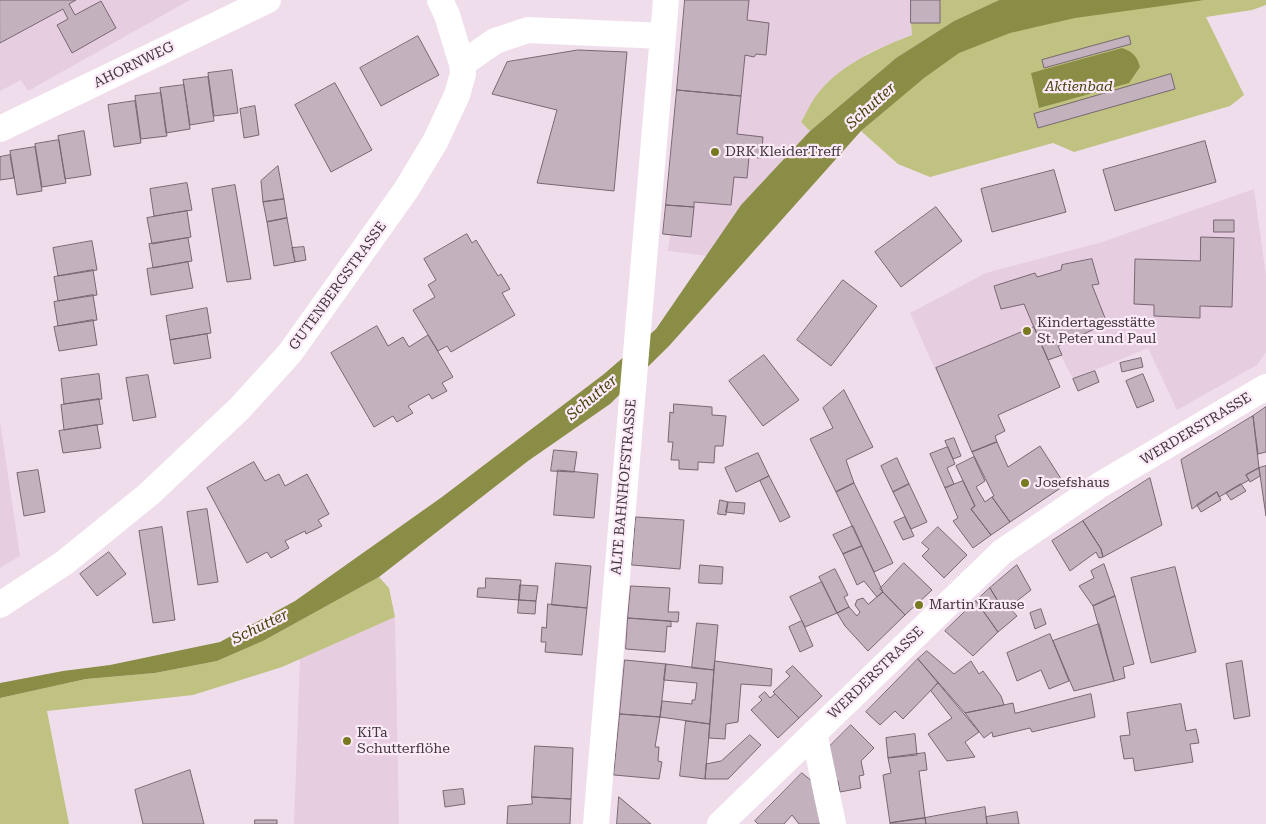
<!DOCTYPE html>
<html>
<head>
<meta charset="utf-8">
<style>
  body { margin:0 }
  canvas { display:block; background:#f0ddeb }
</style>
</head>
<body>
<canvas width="1266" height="824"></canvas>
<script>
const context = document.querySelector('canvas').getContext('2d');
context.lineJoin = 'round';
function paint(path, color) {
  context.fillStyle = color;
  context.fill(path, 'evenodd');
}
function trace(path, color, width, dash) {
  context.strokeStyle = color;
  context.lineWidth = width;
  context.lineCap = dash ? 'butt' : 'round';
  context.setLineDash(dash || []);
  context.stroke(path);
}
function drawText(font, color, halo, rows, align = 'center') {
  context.font = font + ' "Roboto Serif",serif';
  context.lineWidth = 4.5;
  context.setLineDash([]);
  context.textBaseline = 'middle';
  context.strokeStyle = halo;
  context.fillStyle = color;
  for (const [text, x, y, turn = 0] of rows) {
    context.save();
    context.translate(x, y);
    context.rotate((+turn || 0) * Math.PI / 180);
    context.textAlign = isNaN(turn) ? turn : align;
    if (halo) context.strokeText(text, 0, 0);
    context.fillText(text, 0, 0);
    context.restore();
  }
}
paint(new Path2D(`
  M0 0H190L28 91 21 80 0 91Z
  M685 0H940V23H911L912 35 868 53 818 93 801 122 810 131 741 205 707 256 668 251 670 235 663 234Z
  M1254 189 1266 276V352L1257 365 1177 410 1148 348 1073 379 1061 356 1048 361 1060 387 998 415 1005 431 995 436 997 442 972 452 910 313 986 273 1102 242Z
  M0 421 20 556 0 568Z
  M395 617 399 824H294L300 658Z`), '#e7cde0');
paint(new Path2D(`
  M940 0H999L954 21 896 58 810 131 801 122C807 112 812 100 819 92 843 63 879 48 912 35L911 23H940Z
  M1205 0H1266V5L1252 10 1206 17 1244 95 1230 106 1074 152 1053 143 930 177 898 164 861 131C890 107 926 70 959 52 1028 17 1128 10 1205 0Z
  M379 577 389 588 395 617 282 667 193 695 47 711 69 824H0V698L86 679 155 673 217 661 263 641Z`), '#bfc281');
paint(new Path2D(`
  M999 0H1205L1075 18 1010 33 959 53 924 78 861 131 669 346 610 404 528 461 379 577 263 641 217 661 155 673 86 679 0 698V683L63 671 110 665 220 642 295 601 442 497 604 374 656 329 741 205 810 131 896 58 954 21Z
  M1122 48C1133 52 1137 56 1140 67L1129 83 1039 108 1031 73Z`), '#8a8d45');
const building = new Path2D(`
  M0 0H76L69 4 75 15 101 1 116 28 72 53 57 25 68 19 63 9 0 43Z
  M685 0H749L747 20 769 23 766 55 756 54 754 57 745 55 741 96 677 90Z
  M911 0H940V23H911Z
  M418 36 439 75 381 106 360 68Z
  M1129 36 1131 44 1044 68 1042 60Z
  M578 50 627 52 614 191 537 183 557 110 492 94 507 62Z
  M232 70 238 113 214 116 208 73Z
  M1171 74 1175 89 1038 128 1034 114Z
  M208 77 214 121 190 125 183 80Z
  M335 83 372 150 331 172 295 105Z
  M184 85 190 129 166 133 160 88Z
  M677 90 741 96 737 134 763 137 761 158 749 157 747 178 734 177 731 205 694 202V207L666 205Z
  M161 93 167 136 141 139 135 96Z
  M135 101 141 143 114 147 108 105Z
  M255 106 259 135 244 138 240 109Z
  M84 131 91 175 65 179 58 136Z
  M59 140 66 183 42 187 35 144Z
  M1205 141 1216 182 1115 211 1103 170Z
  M35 147 42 191 17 195 10 151Z
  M10 155 14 178 0 180V157Z
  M278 166 284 199 263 202 261 181Z
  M1054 170 1066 212 992 232 981 189Z
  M187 183 192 210 154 216 150 189Z
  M235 185 251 279 227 282 212 189Z
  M284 199 287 218 267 222 263 202Z
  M666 205 694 207 691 237 663 234Z
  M936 207 962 241 901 287 875 252Z
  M187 211 191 237 152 244 147 218Z
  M287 218 295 262 274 266 267 222Z
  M1214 220H1234V232H1214Z
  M467 234 472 243 476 240 498 276 501 274 510 289 502 293 515 315 451 352 447 346 438 351 413 310 435 297 428 285 436 280 424 259Z
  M1201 237 1234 238 1232 307 1200 306V318L1154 316V305L1134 304 1135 259 1200 261Z
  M188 238 192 261 153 268 149 244Z
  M92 241 97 270 58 276 53 248Z
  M304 247 306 260 295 262 292 248Z
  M1092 259 1099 284 1092 285 1107 323 1058 346 1062 355 1048 360 1024 304 1001 309 994 286 1035 273 1037 277 1061 270 1062 265Z
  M188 262 193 288 151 295 147 269Z
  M93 270 97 295 58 301 54 277Z
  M843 280 877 306 831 366 797 340Z
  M93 295 97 320 58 326 54 302Z
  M207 308 211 333 170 340 166 316Z
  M93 320 97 345 59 351 54 327Z
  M377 326 388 346 403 337 409 347 428 335 453 377 442 383 447 391 432 399 429 394 408 406 413 413 397 422 393 416 374 427 331 353Z
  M1034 327 1060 387 998 415 1005 431 995 436 997 442 972 452 936 368Z
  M207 334 211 358 174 364 170 340Z
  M764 355 799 400 763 426 729 381Z
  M1141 358 1143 367 1122 372 1120 363Z
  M1095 371 1099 382 1078 391 1073 379Z
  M99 374 102 399 64 404 61 379Z
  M1143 374 1154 401 1137 408 1126 381Z
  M148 375 156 417 133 421 126 378Z
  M844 390 873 447 846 460 854 483 836 492 810 439 833 428 823 408Z
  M99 399 103 424 64 430 61 405Z
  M674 404 712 407V415L726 416 723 446H715L714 463 698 462V470L679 469V460H671L673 442H668L670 412 673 413Z
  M1266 407V452L1258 454 1253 416Z
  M1253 416 1259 468 1246 475 1249 480 1219 497 1217 492 1192 509 1181 460Z
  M97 425 101 448 63 453 59 431Z
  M954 438 961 456 953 459 945 441Z
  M997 442 1008 467 1040 446 1065 485 1010 522 992 497 994 496 972 452Z
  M948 447 955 464 947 468 954 484 945 488 930 454Z
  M554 450 577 452 574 472 551 471Z
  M758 453 769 476 736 492 725 468Z
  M974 457 985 481 976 487 985 502 992 497 1010 522 991 535 971 509 975 506 956 466Z
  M897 458 909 484 893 492 881 466Z
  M254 462 265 481 279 474 285 486 307 474 329 514 318 520 322 526 306 534 305 531 285 541 289 548 271 558 267 552 247 563 207 488Z
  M1266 466V516L1259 468Z
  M1259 468 1260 476 1250 482 1246 475Z
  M38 470 45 512 24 516 17 473Z
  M558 470 598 474 594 518 554 515Z
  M769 476 790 517 780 522 760 481Z
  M1150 478 1162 525 1103 557 1101 549 1083 521Z
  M963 481 975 506 971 509 991 535 973 548 953 521 958 518 945 488Z
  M854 483 893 563 874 572 836 492Z
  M909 484 927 522 911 529 893 492Z
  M1241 484 1246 491 1231 500 1226 493Z
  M1217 492 1221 500 1201 512 1197 505Z
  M720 500 728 502 726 515 718 514Z
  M728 502 745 503 744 514 726 512Z
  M207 509 218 582 198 585 187 512Z
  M636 517 684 520 680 569 632 565Z
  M905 517 914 536 903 540 894 522Z
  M1083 521 1101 549 1103 557 1099 558 1096 552 1070 571 1052 541Z
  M853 526 862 546 843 554 833 535Z
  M162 527 175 620 153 623 139 531Z
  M938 527 967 555 944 578 922 556 929 549 922 543Z
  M862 546 883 592 877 597 864 581 857 585 843 554Z
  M109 552 126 574 97 596 80 574Z
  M556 563 591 566 587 608 552 605Z
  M904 563 932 590 905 615 880 589Z
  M1104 564 1115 596 1093 606 1079 586 1094 578 1091 571Z
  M700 565 723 567 722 584 699 583Z
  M1017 565 1031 590 1004 611 990 588Z
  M1175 567 1196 652 1151 663 1131 578Z
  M835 569 848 595 844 597 849 607 837 613 819 577Z
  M486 578 521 580 519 600 477 597 478 588H485Z
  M822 582 837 613 805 627 790 597Z
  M520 585 538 586 536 601 519 600Z
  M631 586 670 588 668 612H679L678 622 628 618Z
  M990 588 1004 611 1009 607 1017 616 998 632 976 601Z
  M883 592 905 615 868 651 845 626 837 613 849 607 857 616 860 612 855 605 857 600 863 598 868 604Z
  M1115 596 1134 664 1123 667 1125 678 1114 681 1093 606Z
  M519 600 536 601 535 614 518 613Z
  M976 601 998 632 973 656 945 631Z
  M548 604 587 608 582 655 545 652 546 642H541L542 627 546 628Z
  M1041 609 1046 624 1035 629 1030 613Z
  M628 618 671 621V627L667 626 665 652 626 649Z
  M802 621 813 646 800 652 789 627Z
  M697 623 718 625 714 670 692 668Z
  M1099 624 1114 681 1074 691 1053 641Z
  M1050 634 1069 681 1049 689 1041 670 1017 681 1007 653Z
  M927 651 954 674 971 661 979 674 983 671 1001 696 1004 705 965 713 918 659Z
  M918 659 938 683 903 719 895 711 880 725 866 712Z
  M625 660 666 664 660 717 620 714Z
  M715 661 772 669 771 686 741 684 738 722 726 724 725 739 709 738Z
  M1242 661 1250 716 1234 719 1226 664Z
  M666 664 714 670 710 724 660 717 662 701 692 704V700H695L697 683 664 680Z
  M793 666 822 696 799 718 773 692 790 676 786 672Z
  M938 683 979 732 965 742 975 757 947 761 928 734 952 718 931 691Z
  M765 692 770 698 775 694 799 718 778 738 751 710 762 700 759 697Z
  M1091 694 1095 717 1032 732 1030 728 993 737 992 732 984 738 965 713 1013 703 1015 713Z
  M1181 704 1186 731 1196 729 1199 743 1190 744 1193 762 1135 771 1133 758 1124 759 1120 736 1130 735 1127 713Z
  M620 714 660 717 655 747H659L658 761 662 762 659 779 614 775Z
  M686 721 710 724 705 779 680 776Z
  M851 725 874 748 861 761 864 775 859 776 861 788 840 792 838 781 835 782 828 748Z
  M915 734 917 755 888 758 886 738Z
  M750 735 761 745 728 779H705L706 764 721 761Z
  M535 746 573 748 571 799 532 797Z
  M925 753 927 770 919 771 925 818 890 823 883 775 891 773 888 758Z
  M190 770 204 824H143L135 790Z
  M802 773 813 782 820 824H799L792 815 784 824H758L755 821Z
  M463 789 465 804 445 807 443 791Z
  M532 797 571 799 570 824H507L508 806 532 804Z
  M619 797 651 824H617Z
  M985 807 987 824H926L925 818Z
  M1017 812 1019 824H987L986 817Z
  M925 818 926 824H890V823Z
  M255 820H277V824H255Z`);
paint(building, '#c3b1be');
trace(building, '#786773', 1);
trace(new Path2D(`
  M440 0 447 15 462 64
  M0 129 268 0
  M0 605 64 563 149 494 239 409 290 353 406 190 435 142 457 95 463 74 462 64 495 41 528 30 663 36
  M814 733 833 824
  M596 824 666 0
  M720 824 1002 552 1100 485 1266 387`), '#fff', 26);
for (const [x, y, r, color] of [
  [715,152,5,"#787a22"],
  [1027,331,5,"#787a22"],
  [1025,483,5,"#787a22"],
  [919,605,5,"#787a22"],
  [347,741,5,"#787a22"]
]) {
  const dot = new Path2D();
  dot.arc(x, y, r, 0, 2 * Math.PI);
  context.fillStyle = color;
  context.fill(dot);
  trace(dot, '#fdeaf8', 2);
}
drawText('14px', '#3f383d', '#fdeaf8', [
  ["AHORNWEG",134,65,-26],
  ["GUTENBERGSTRASSE",338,286,-54],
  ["WERDERSTRASSE",1196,429,-31],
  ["ALTE BAHNHOFSTRASSE",624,487,-85],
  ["WERDERSTRASSE",876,673,-44]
]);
drawText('italic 14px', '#43440b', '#fdeaf8', [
  ["Aktienbad",1079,87]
]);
drawText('14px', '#3f383d', '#fdeaf8', [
  ["DRK KleiderTreff",725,152],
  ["Kindertagesstätte",1037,323],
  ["St. Peter und Paul",1037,339],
  ["Josefshaus",1035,483],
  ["Martin Krause",929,605],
  ["KiTa",357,733],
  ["Schutterflöhe",357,749]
], 'left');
drawText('italic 15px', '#414208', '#fdeaf8', [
  ["Schutter",871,106,-42],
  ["Schutter",592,398,-40],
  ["Schutter",260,627,-26]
]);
</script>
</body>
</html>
